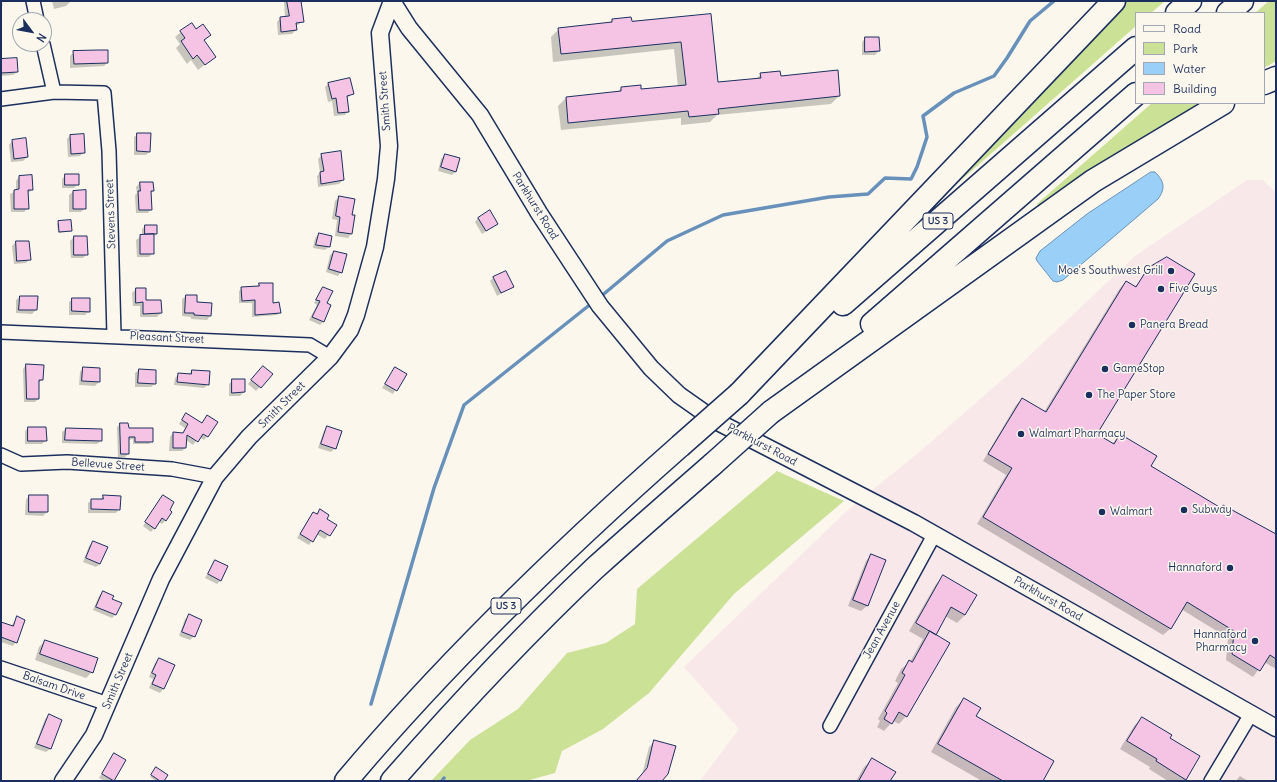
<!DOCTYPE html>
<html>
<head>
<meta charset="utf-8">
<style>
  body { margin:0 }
  #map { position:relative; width:1277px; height:782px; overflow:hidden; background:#fbf7ec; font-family:Delius,sans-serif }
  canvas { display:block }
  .frame { position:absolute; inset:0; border:2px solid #1b2f5e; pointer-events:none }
  .legend { position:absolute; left:1135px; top:12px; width:130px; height:92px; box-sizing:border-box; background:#fbf7ec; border:1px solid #a1a7b3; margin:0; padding:5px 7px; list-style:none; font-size:12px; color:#1b2f5e }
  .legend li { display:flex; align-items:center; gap:8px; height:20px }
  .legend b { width:20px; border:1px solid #a1a7b3 }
  .north { position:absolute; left:12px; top:12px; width:40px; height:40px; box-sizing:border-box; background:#fbf7ec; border:1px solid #a1a7b3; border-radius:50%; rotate:122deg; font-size:11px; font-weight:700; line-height:16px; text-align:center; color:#1b2f5e }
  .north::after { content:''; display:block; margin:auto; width:14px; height:18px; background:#1b2f5e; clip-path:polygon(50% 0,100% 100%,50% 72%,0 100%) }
</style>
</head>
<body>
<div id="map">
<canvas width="1277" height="782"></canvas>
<div class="frame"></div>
<ul class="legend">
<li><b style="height:5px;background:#fbf7ec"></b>Road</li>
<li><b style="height:11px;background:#cbe196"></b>Park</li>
<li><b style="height:11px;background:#9ad0f8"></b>Water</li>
<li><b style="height:11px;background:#f5c4e5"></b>Building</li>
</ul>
<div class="north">N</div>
</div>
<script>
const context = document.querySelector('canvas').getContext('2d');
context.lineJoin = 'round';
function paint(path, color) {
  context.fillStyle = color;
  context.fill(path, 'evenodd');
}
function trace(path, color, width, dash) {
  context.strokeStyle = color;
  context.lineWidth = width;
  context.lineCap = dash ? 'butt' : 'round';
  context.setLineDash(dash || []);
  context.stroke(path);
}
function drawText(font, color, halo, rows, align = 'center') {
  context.font = font + ' Delius,sans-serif';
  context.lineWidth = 3;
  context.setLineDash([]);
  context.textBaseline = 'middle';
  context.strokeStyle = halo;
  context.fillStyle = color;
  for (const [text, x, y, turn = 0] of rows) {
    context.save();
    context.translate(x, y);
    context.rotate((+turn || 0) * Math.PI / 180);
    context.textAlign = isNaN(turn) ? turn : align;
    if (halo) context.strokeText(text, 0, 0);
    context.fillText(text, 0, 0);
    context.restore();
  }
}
paint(new Path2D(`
  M1247 180H1263L1276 193V781H700L739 729 684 667 850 508 917 454 1025 360 1135 256Z`), '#f9e8ea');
paint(new Path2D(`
  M1126 1H1165L1151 13H1136V26L951 189 949 186Z
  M1269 1H1276V61L1264 68V13H1255Z
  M1152 103H1201L1105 161 1040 207 1037 204Z
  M777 471 844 501 734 594 649 693 603 729 562 751 555 773 526 781H431L470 740 518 709 567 653 606 643 635 624 637 589Z`), '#cbe196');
const water = new Path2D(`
  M1151 172H1155C1164 181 1166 188 1158 199L1063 280 1057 282 1053 281 1037 261 1036 258 1040 251 1087 214Z`);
paint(water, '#9ad0f8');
trace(water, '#6790ba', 1);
paint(new Path2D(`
  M1 1 3 5 1 7Z
  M52 1H71L66 6 54 9Z
  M284 1H300L302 22 296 26V30L292 34 278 35 277 22 280 18H285Z
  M710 15 717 83 756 79 761 74 780 77 839 96 831 104 717 115 710 122 681 125V118L561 130 558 106 566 98 617 93 621 88 641 90 678 87 674 49 553 62 551 37 559 29 608 24 612 20 631 22Z
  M196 30 210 35 204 41 215 57 198 70 191 60 187 64 176 48 180 44 175 37 181 32Z
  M865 38H878L879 51 875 55H862V42Z
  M74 52 107 63 104 66 70 68V56Z
  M1 60 17 72 13 75 1 76Z
  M328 84 352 94 347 98 348 111 345 115 334 116 332 101 328 102 325 87Z
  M138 134 150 151 146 155H134V137Z
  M70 136 84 152 80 156 68 157 67 139Z
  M12 141 27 157 23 161 11 162 9 145Z
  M322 155 343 180 339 184 318 187 317 176 320 173 318 159Z
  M445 155 456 171 452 175 438 171 441 159Z
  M66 175 78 184 74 188H62V179Z
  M19 177 32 190 28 193V208L24 212H11L10 194 16 191V181Z
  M140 183 153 191 150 193 151 209 148 213H136L135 195 137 193 136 187Z
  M73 192 85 208 81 212H69V195Z
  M339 197 351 216H354L351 234 348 238 335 236 337 220 332 219 335 201Z
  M478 218 497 224 482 234 475 222Z
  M59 222 71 231 58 233 57 224Z
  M145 226 156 233 153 237V253L149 257H137L136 240 142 236V229Z
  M319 234 329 247 325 250 313 248 315 238Z
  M74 237 87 254 83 258H71L70 241Z
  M16 242 30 259 26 263 14 264 12 246Z
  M334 252 341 272 338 276 326 272 330 255Z
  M1149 269 1096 434 1112 444 1120 435 1150 466 1221 509 1276 536V669L1264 662 1253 677 1226 660 1228 638 1181 609 1170 629 1163 635 977 524 1006 475 983 461 1016 405 1022 399 1044 412 1120 288 1126 282 1135 287Z
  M494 277 513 286 497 296 490 281Z
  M259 284 272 304 280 312 277 315 252 317V303H239V291L242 288 256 287Z
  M323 288 326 304 323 322 320 325 309 320 317 305 314 303Z
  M136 289 145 301 161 313 157 317H140V306H133L132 293Z
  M186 296 196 303 210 316 207 320 191 319V317L182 316V299Z
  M20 297H37L36 310 32 314 16 313V300Z
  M73 299 89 311 85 315H69V302Z
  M26 365 42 366V380L38 383V399L35 402H24L23 369Z
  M83 368 99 369V382L95 386 79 385 80 372Z
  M395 368 406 375 393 394 382 388Z
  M139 370H155V384L151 387H135V373Z
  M259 370 271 374 256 391 248 384Z
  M192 371 208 384 204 388 174 385 175 378 179 374 188 375Z
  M233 380 244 392 240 396H229V384Z
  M186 414 201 424 207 417 217 423 204 440 199 437 193 445 186 440 185 448 182 451H169L170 437 173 433 182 434 185 428 179 424Z
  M120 424H127L128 429 152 441 149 444H133V439L128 440V454L125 457H118L117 427Z
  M327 427 335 448 331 452 318 448 324 431Z
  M28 428 46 440 42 444H25V431Z
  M66 429 101 441 97 444 62 443V432Z
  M30 496 47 512 43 516 25 515 26 499Z
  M103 496 119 509 116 513H88V503L92 500H100Z
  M163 496 166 520 162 524 159 522 151 532 143 526Z
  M320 511 325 519 335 526 325 539 316 534 309 545 297 538 310 517Z
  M93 542 106 548 100 564 96 567 83 562 89 546Z
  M871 555 885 561 867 606 861 611 848 606 866 561Z
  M215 561 221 580 217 584 205 578Z
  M943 577 976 595 965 615 957 623 945 616 935 634 906 716 899 724 893 721 884 731 877 727 880 721 878 719 898 683 895 681 901 669 910 662 923 639 909 631 936 584Z
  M103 592 111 599 115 615 112 618 93 610 99 596Z
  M189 616 194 636 190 640 179 636 185 619Z
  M17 618 16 642 13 646 1 642V623L11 626Z
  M45 641 92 672 86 678 35 660 39 647Z
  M159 659 173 666 163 689 160 693 149 688 153 679 149 677 155 663Z
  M964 699 975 717 1042 781H982L931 752 956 707Z
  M49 715 50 749 46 752 34 748 45 719Z
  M1142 718 1169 738 1186 779 1184 781H1168L1149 769 1150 767 1120 749 1134 726Z
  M655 741 661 781H636L642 775 649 747Z
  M114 754 113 780 105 781 99 778Z
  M872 760 889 781H856L864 767Z
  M155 770 163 781H156L150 777Z
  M1240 776 1248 781H1236Z`), '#0003');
trace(new Path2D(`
  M599 298 667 241 723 215 829 197 868 194 885 178 911 179 917 167 927 137 923 116 954 93 994 76 1007 58 1030 21 1054 1
  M371 704 434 488 464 405 592 303
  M442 781 444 778`), '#6790ba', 3.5);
const building = new Path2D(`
  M287 1H301L304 22 296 23 297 30 281 32 280 17 289 16Z
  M711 14 718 82 761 78 760 73 780 71 781 76 838 70 840 96 718 109 719 114 689 117 688 111 568 123 566 97 621 91V87L641 85V89L686 85 681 42 561 54 558 28 612 22V19L631 17 632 21Z
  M192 23 196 29 203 24 211 35 204 40 216 57 205 65 197 55 193 59 181 41 185 38 180 31Z
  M865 37H879L880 51 865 52Z
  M98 50H108V63L74 64 73 51Z
  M17 58 18 72 1 73V59Z
  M350 78 354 94 347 96 349 112 338 113 336 98 332 99 328 83Z
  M137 133H151L150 152 137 151Z
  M84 134 85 153 71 154 70 135Z
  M26 138 28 157 14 159 12 140Z
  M341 151 344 180 321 184 320 172 324 171 321 154Z
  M445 154 460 158 456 172 441 167Z
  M65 174H79V185H65Z
  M32 175 33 190H28L29 209H14V190L19 189V176Z
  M140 182H153L154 191H151L152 210H139L138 191H140Z
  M86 190V209H73V191Z
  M339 196 355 199 352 215H355L352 234 338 232 340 217 336 216Z
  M490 210 498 224 486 231 478 218Z
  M71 220 72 231 59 232 58 221Z
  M145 225H157V234H145Z
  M319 233 332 236 330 247 316 245Z
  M154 234V254H140V235Z
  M74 236H87L88 255H74Z
  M16 241H29L31 260 17 261Z
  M334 251 347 254 342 273 329 269Z
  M1167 257 1195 274 1097 434 1114 444 1120 434 1157 456 1151 466 1221 508 1223 505 1276 534V659L1270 655 1260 671 1232 654 1234 631 1187 602 1171 629 983 517 1012 468 988 454 1022 398 1046 412 1126 281 1136 287 1148 268Z
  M506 271 514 287 501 293 493 277Z
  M259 283H273V303L279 302 281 313 255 315V300L242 301 241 287 259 286Z
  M323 287 333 291 327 303 331 305 324 322 312 317 320 301 316 300Z
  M136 288H146V300H161L162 313 143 314V302L136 303Z
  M186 295H197V302L212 303 211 316 194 315V313H185Z
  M20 296H38L37 310H19Z
  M72 298H90V312L72 311Z
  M26 364 44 365 43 380H39V399H27Z
  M263 366 273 374 261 388 251 380Z
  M83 367 100 368V382L82 381Z
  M395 367 407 374 397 391 385 384Z
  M139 369 156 370V384L138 383Z
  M192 370 210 371 209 385 177 382 178 373 191 374Z
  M232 379H245V392L232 393Z
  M186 413 202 423 207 415 218 422 208 437 203 434 198 442 187 435 186 448H173V432L183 433 188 424 182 420Z
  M120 423H128L129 428H153V442H135V437H129V454H121Z
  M327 426 342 431 336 449 321 444Z
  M28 427H46L47 441H28Z
  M66 428 102 429V441L65 440Z
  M29 495H48V512H29Z
  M103 495 121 496 120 510 91 509V499H103Z
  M163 495 174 502 170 510 172 512 166 521 162 518 155 529 145 522Z
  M320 509 329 515 327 519 337 525 330 536 320 530 313 542 300 534 313 512 317 514Z
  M93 541 108 547 100 564 86 558Z
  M871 554 886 560 868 606 853 600Z
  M215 560 228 566 221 581 208 574Z
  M943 575 977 595 965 615 951 607 936 635 916 623Z
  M103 591 114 596 112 599 122 603 116 615 96 607Z
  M189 614 202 620 195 637 182 632Z
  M17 616 25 620 17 643 1 637V622L13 626Z
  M930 631 950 643 907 717 899 712 892 724 884 719 887 713 885 711 905 675 902 673 909 660 912 662Z
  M45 640 98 658 93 673 40 654Z
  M159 658 175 665 164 689 152 684 156 675 152 673Z
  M964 698 981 708 976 716 1054 761 1043 781H1003L938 744Z
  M49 714 62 720 51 749 37 744Z
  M1142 717 1172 735 1170 738 1200 756 1186 780 1156 761 1157 759 1127 741Z
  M654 740 676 746 668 774 662 781H636L647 768Z
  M114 753 126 760 114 781 102 774Z
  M872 758 896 772 890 781H859Z
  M156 767 168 775 164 781H160L151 775Z`);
paint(building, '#f5c4e5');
trace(building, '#1b2f5e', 1);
const minor = new Path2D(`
  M33 1 37 20
  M43 44 54 92
  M1 99 54 92 104 93 109 151 114 335
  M1 332 310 345 330 357
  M1 455 21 464 67 462 172 469 215 477
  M1 668 108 704
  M830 726 934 535
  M1211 781 1251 714`);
const tertiary = new Path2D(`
  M392 1 409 28 480 115 539 213 600 306 651 368 679 395 716 421 914 523 1276 728
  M63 781 94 735 161 579 215 477 249 437 330 357 350 330 356 315 375 247 386 179 389 146 380 33 392 1`);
const motorway = new Path2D(`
  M1177 13 1190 1
  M1228 13 1242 1
  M1264 83 1276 78
  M843 304 1136 48
  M872 324 1136 94
  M739 394 1114 1
  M771 412 1093 181 1223 103
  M346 781C448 660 561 551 680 446
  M392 781C457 707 524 635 595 568 634 533 674 498 713 464`);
trace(minor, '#1b2f5e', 16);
trace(tertiary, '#1b2f5e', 19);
trace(motorway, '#1b2f5e', 25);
trace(minor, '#fbf7ec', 13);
trace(tertiary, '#fbf7ec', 16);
trace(motorway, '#fbf7ec', 22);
const motorwayBridge = new Path2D(`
  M680 446 739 394
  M713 464 771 412`);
trace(motorwayBridge, '#1b2f5e', 25, []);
trace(motorwayBridge, '#fbf7ec', 22);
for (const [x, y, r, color] of [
  [1171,271,4,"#1b2f5e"],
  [1161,289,4,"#1b2f5e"],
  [1132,325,4,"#1b2f5e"],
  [1105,369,4,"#1b2f5e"],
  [1089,395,4,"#1b2f5e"],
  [1021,434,4,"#1b2f5e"],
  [1184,510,4,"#1b2f5e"],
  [1102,512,4,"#1b2f5e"],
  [1230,568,4,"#1b2f5e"],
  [1255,641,4,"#1b2f5e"]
]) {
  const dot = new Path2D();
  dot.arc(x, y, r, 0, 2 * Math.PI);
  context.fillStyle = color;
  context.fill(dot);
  trace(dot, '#fbf7ec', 1.5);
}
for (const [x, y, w] of [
  [938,221,30],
  [506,606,30]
]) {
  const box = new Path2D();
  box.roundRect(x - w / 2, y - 8, w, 16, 3);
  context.fillStyle = '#fbf7ec';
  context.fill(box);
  trace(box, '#1b2f5e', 1);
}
drawText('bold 10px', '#1b2f5e', null, [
  ["US 3",938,221],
  ["US 3",506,606]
]);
drawText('11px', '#1b2f5e', '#fbf7ec', [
  ["Smith Street",385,101,-94],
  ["Parkhurst Road",535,206,58],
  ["Stevens Street",111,214,-92],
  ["Pleasant Street",167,338,3],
  ["Smith Street",282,405,-45],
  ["Parkhurst Road",762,445,28],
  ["Bellevue Street",108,465,4],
  ["Parkhurst Road",1048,599,30],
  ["Jean Avenue",882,630,-61],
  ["Smith Street",118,681,-67],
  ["Balsam Drive",54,686,19]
]);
drawText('11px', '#1b2f5e', '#fbf7ec', [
  ["Moe's Southwest Grill",1163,271,"right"],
  ["Five Guys",1169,289],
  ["Panera Bread",1140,325],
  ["GameStop",1113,369],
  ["The Paper Store",1097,395],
  ["Walmart Pharmacy",1029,434],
  ["Subway",1192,510],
  ["Walmart",1110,512],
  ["Hannaford",1222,568,"right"],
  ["Hannaford",1247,635,"right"],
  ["Pharmacy",1247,648,"right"]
], 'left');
</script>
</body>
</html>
